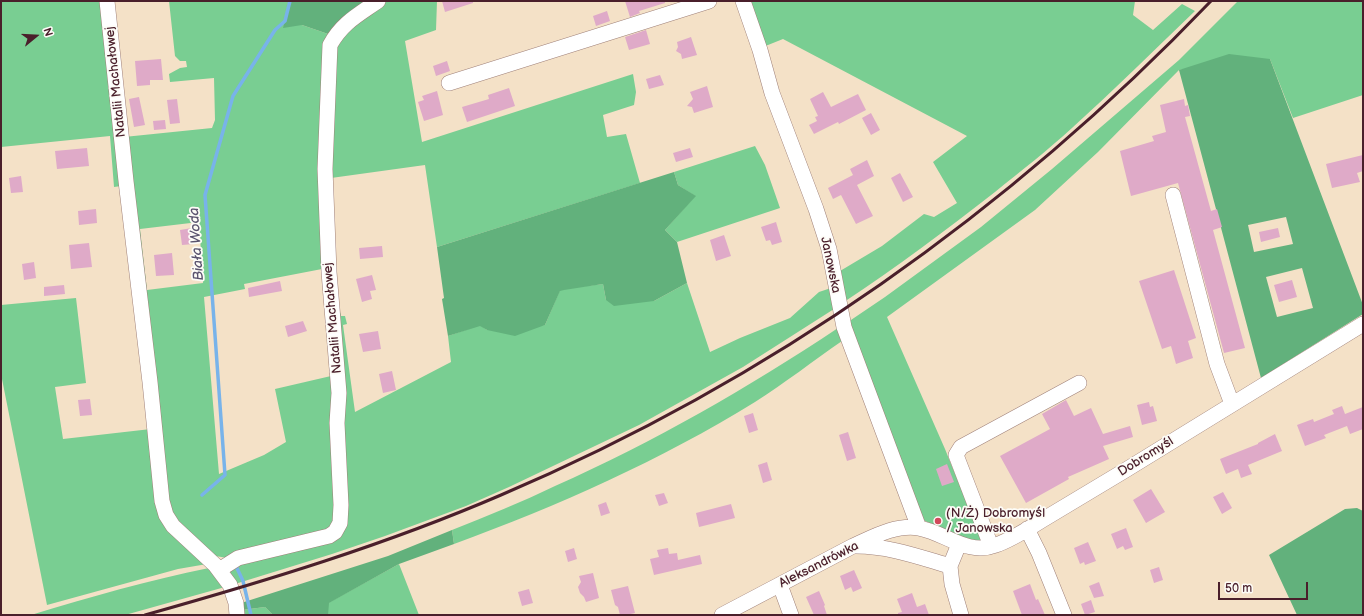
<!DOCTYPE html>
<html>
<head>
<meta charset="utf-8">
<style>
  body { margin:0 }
  #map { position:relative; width:1364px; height:616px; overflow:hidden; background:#f4e1c7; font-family:"Balsamiq Sans",sans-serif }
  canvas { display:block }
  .frame { position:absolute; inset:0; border:2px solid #4a1f2b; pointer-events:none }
  .north { position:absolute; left:16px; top:16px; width:40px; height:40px; -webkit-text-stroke:3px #fdfcf7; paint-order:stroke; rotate:72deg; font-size:11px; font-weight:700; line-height:16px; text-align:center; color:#4a1f2b }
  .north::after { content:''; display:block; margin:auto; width:14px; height:18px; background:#4a1f2b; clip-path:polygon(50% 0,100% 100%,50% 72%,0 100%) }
  .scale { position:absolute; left:1218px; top:582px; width:90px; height:18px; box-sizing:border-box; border:2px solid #4a1f2b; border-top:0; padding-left:5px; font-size:12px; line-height:14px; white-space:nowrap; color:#4a1f2b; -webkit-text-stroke:3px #fdfcf7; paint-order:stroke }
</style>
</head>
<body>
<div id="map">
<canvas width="1364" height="616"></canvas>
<div class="frame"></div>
<div class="north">N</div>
<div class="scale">50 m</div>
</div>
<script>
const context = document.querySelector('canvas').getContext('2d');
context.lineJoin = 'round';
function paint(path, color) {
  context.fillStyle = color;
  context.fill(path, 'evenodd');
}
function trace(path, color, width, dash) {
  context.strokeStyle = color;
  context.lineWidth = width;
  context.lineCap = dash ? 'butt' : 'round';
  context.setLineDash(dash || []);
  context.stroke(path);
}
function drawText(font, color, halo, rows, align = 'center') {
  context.font = font + ' "Balsamiq Sans",sans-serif';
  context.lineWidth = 3.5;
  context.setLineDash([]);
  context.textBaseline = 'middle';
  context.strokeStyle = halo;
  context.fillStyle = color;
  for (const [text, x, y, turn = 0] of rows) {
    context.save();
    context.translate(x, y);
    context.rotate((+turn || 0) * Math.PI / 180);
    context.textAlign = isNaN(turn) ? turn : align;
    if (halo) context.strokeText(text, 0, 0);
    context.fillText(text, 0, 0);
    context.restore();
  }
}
paint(new Path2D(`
  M1 1H103L121 186 114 187 110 136 1 147Z
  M169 1H290L285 21 302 25 331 35 327 43 338 502 331 529 228 558 215 556 170 513 124 137 212 128 215 120 214 78 170 82 169 74 180 68 187 67 186 61H180L175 56ZM199 222 203 283 147 290 140 229ZM322 269 331 376 275 389 286 442 264 455 219 474 204 297 245 289 244 284Z
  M384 1H437L436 30 405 41 422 142 633 74 636 92 634 105 603 115 607 137 626 134 640 183 437 247 425 165 331 178 338 304 341 316H345L347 324 343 325 355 412 451 362 448 336 480 325 487 330 545 325 560 290 577 287 603 284 606 300 654 301 687 283 710 352 740 338 790 318 819 292 831 288 834 309 743 367 639 425 509 487 466 506 385 536 332 554 235 584C232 578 228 573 231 566L336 536 328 168 333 46 339 36Z
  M748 1H1135L1133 15 1153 30 1182 4 1195 11C1154 50 1114 90 1072 128 1048 150 1021 171 995 192 946 230 896 268 844 302L840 271 882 246 924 214 934 217 957 203 933 162 967 136 783 39 763 47Z
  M1238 1H1363V95L1293 118 1270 59 1179 70 1098 152 1035 210 887 317 945 449 982 541 968 539 925 521 921 516 848 322 885 297 981 227 1052 169 1179 60Z
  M755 146 765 165 780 208 677 242 665 230 695 196 678 185 674 172Z
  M76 298 86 383 55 387 63 439 151 429 158 506 207 564 178 569 47 605 1 374V305Z
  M838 328 842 341C813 361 785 383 755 402 661 460 558 506 454 544L452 530C487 516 522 502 555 486 654 442 748 388 838 328Z
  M399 564 419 615H328V603Z
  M209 568 225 587 125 615H31C90 597 149 580 209 568Z
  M265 607 273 615H242V610Z`), '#79ce92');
paint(new Path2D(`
  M290 1H372L331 35 302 25 283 28Z
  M1229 54 1270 59 1363 305V314L1261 378 1179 70ZM1286 217 1293 244 1254 252 1248 225ZM1302 268 1313 308 1277 317 1266 277Z
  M674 172 678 185 696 196 665 230 677 242 687 283 654 301 614 306 606 300 603 284 564 290 560 291 545 325 515 336 487 330 480 326 448 336 442 299 444 298 437 247Z
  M1357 508 1363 511V615H1297L1269 555 1345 509Z
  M452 530 454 544 399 564 329 603 328 615H273L265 607 242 610 241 603 388 556Z`), '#62b17c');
trace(new Path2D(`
  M202 495 225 475 205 195 233 96 275 30 285 21 290 1
  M236 566 243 581 251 615`), '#78b3ea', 3.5);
paint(new Path2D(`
  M442 1H473V3L445 12Z
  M625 1H665V3L639 11 640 13 630 17Z
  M607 11 610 21 596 26 593 16Z
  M646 30 650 44 629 50 625 37Z
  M691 37 697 55 682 59 681 54 676 51 678 47 677 42Z
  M161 59 163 80H150V85L137 86 135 61Z
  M447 61 450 71 436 76 433 66Z
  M660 75 664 85 649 89 646 79Z
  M707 86 713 107 694 113 692 107 687 106 693 99 690 92Z
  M509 88 515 106 467 122 462 107 489 99 488 95Z
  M437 91 443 115 424 121 418 102 424 100 422 96Z
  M823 92 831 107 858 94 866 110 839 124 838 122 814 134 809 125 817 121 815 117 818 116 810 99Z
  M139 97 145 125 134 127 129 99Z
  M177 99 180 123 170 124 167 100Z
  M1184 99 1185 106 1188 105 1190 116 1185 117 1211 211 1217 209 1222 227 1213 230 1245 348 1224 353 1178 183 1131 196 1120 151 1154 141 1152 136 1166 132 1160 105Z
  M871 113 880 130 871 135 862 118Z
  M165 120 166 129 154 130 153 121Z
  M87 148 89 166 57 169 55 151Z
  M690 148 693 157 676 162 673 153Z
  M1363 155V171L1357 173 1360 182 1332 188 1326 164Z
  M867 160 874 176 857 185 873 216 856 224 841 195 833 199 828 188 853 175 850 169Z
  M900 173 913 197 903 202 891 178Z
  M21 176 23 192 11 193 9 178Z
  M96 209 97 223 79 225 78 211Z
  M776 222 782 242 772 245 770 240 766 241 761 227Z
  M192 228 194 244 182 245 180 230Z
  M1278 228 1280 237 1261 242 1259 232Z
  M724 235 731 256 716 261 710 240Z
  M89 243 92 267 71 269 69 245Z
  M382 246 383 257 360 259 359 248Z
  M172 253 174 275 156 276 154 255Z
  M34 262 36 278 24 280 22 264Z
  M1174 270 1196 338 1188 341 1193 358 1176 364 1171 346 1162 349 1139 281Z
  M372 275 376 290 370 291 372 299 362 302 356 279Z
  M1292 280 1297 297 1279 302 1274 285Z
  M280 281 282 291 249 297 248 288Z
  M64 285 65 294 44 296V287Z
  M303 321 307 331 288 337 285 326Z
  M378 331 381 349 363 352 359 334Z
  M392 371 396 390 383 393 379 374Z
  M90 399 92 415 80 416 78 400Z
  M1066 400 1074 416 1091 408 1103 434 1130 426 1133 437 1103 446 1109 459 1068 477 1069 479 1026 503 1000 456 1050 429 1042 414Z
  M1149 402 1150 407 1153 406 1157 421 1142 425 1137 405Z
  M1342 406 1345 414 1363 407V429L1350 434 1347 426 1324 435 1326 438 1305 446 1297 425 1313 419 1314 422 1334 414 1332 410Z
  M753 413 758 430 749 433 744 416Z
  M848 432 856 458 847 461 839 435Z
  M1275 434 1282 451 1248 465 1252 474 1241 478 1238 469 1226 474 1220 459 1258 444V443Z
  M767 462 772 480 763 483 758 465Z
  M947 464 954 482 942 486 936 469Z
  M1151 489 1165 512 1146 523 1133 500Z
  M1223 492 1232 508 1222 514 1213 497Z
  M664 493 668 503 659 506 655 495Z
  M606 502 610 513 601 516 598 505Z
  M731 504 735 518 699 527 696 513Z
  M1126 528 1133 547 1125 550 1123 546 1117 549 1111 534Z
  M1088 542 1096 561 1085 565 1084 562 1080 564 1074 548Z
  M574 548 577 559 568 562 565 551Z
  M668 548 669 554 677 553 678 560 700 555 702 564 654 575 650 559 659 557 657 550Z
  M1159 567 1163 580 1154 583 1150 570Z
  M854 570 862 588 853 592 851 587 845 590 840 576Z
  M593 573 599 598 586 602 584 597 580 593 578 587 581 582 579 576Z
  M1099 582 1104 596 1094 598 1089 586Z
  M1030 584 1036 600 1038 599 1045 615H1022L1013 591Z
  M628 586 635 613 626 615H620L618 607 615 605 611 590Z
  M529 589 533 603 522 606 518 592Z
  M819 591 825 605 824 606 827 615H814L806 597Z
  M912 593 917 607 925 604 929 615H898V613L902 612 897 599Z
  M1091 600 1095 612 1085 615 1081 604Z`), '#dfaac8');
const minor = new Path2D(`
  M107 1 126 181 150 382 162 501 166 515 173 526 215 565 230 585 236 603 237 615
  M743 1 760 50 772 93 816 209 829 249 844 327 919 528
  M449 83 709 1
  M1173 195 1217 364 1232 404
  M1027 529 1039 553 1064 615
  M959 544 950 566 952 584 961 615
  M856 546C889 546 919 557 950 566
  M991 546 956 455 961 447 1079 383
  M219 570 238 558 329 536 335 532 340 523 341 505 337 423 339 393 329 272 325 169 330 45C342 23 358 15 378 1
  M780 585 791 615
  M722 615 853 546C873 537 896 524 919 528 946 533 967 556 996 545 1013 539 1029 528 1044 519 1071 503 1097 487 1124 471 1204 422 1283 373 1363 324`);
trace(minor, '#9f8079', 16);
trace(minor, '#fff', 15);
trace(new Path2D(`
  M145 615C266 581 385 545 501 495 769 381 1010 211 1211 1`), '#4a1f2b', 3);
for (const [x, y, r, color] of [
  [938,521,4,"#d1495b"]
]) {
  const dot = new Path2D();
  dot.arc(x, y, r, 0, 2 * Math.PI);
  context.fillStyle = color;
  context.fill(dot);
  trace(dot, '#fdfcf7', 1.5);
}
drawText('13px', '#4a1f2b', '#fdfcf7', [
  ["Natalii Machałowej",116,82,-96],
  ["Janowska",830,265,78],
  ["Natalii Machałowej",333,318,-95],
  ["Dobromyśl",1146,457,-32],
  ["Aleksandrówka",819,565,-27]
]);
drawText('13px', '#4a1f2b', '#fdfcf7', [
  ["(N/Ż) Dobromyśl",946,514],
  ["/ Janowska",946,529]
], 'left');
drawText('italic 14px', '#5a536e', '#fdfcf7', [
  ["Biała Woda",197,244,-94]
]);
</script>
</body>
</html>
